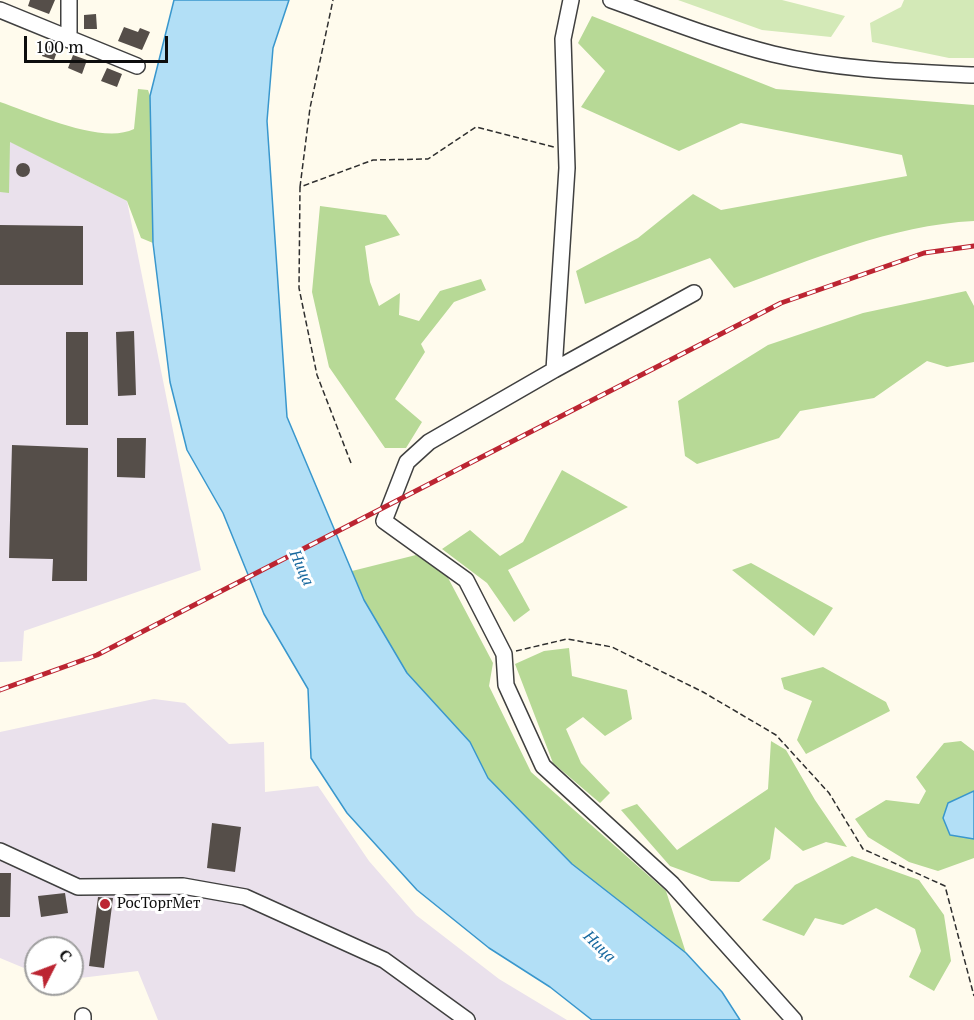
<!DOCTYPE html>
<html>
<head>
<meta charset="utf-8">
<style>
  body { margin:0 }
  #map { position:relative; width:974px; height:1020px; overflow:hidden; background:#fffbed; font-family:"PT Serif",serif }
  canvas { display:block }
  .north { position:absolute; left:24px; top:936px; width:60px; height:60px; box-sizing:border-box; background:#fff; border:2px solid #9e9e9e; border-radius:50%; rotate:48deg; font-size:16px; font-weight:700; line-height:24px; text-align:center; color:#0d0d0d }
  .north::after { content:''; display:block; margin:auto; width:21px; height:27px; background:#bc2532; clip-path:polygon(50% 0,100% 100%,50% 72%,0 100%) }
  .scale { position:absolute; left:24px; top:36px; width:144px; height:27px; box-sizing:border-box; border:3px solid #0d0d0d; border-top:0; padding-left:8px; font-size:18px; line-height:21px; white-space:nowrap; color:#0d0d0d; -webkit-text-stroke:4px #fff; paint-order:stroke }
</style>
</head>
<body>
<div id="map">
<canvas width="974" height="1020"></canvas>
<div class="north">С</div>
<div class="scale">100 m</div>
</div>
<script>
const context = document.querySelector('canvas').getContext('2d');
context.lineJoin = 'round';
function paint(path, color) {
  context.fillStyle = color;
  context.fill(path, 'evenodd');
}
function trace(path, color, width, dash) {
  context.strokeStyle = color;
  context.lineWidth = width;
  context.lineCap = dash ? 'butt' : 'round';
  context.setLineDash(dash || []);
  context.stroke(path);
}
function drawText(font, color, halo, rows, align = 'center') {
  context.font = font + ' "PT Serif",serif';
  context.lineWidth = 6;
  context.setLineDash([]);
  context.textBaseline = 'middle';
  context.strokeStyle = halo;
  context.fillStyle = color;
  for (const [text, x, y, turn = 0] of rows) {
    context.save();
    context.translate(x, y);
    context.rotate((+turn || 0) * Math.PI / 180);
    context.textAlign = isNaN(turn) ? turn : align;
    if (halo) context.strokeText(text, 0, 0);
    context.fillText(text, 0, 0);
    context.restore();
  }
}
paint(new Path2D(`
  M9 141 127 201 201 570 24 631 22 661 0 662V192H9Z
  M154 699 185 703 229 744 264 742 265 792 318 786 369 861 416 915 499 979 567 1020H158L138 971 72 979V948H36V973L0 958V732Z`), '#eae1ec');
paint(new Path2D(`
  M678 0H782L845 16 831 37 762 30Z
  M904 0H974V58H949L872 42 870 23 901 7Z`), '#d3e9b7');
paint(new Path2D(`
  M592 16 776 89 974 105V221C891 225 812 260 734 288L710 258 585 304 576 271 638 238 693 194 721 210 907 176 902 155 741 123 679 151 581 107 605 71 578 43Z
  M138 89 148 90 150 96 153 243 141 238 127 201 10 142 9 193 0 192V102C33 113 102 145 134 129Z
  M320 206 386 215 400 235 365 246 370 282 379 306 400 293 399 315 419 321 440 291 481 279 486 290 454 302 421 344 425 352 395 399 422 422 406 448H385L329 367 312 292Z
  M966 291 974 306V362L947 367 927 361 874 398 800 411 779 438 697 464 685 456 678 401 768 345 863 313Z
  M562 470 628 507 508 570 530 610 514 622 487 583 442 549 470 530 500 556 523 542Z
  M416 555 446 574 493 663 489 686 531 772 666 891 686 953 572 864 488 778 470 742 407 673 364 600 352 571Z
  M751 563 833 608 814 636 732 570Z
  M569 648 572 676 627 690 632 719 605 736 583 717 566 729 581 763 610 793 600 803 553 763 515 664 544 651Z
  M823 667 886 702 890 711 806 754 797 740 812 701 784 689 781 678Z
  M771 741 786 750 815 800 847 847 826 842 803 851 775 827 770 859 739 882 711 881 670 866 621 810 637 804 677 850 768 789Z
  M961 741 974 751V791L948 803 951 835 974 839V858L938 871 909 862 868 837 855 819 886 800 919 804 926 791 916 777 944 743Z
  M852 856 919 880 944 915 951 961 934 991 909 977 921 951 915 929 876 908 843 925 815 918 804 936 762 920 795 885Z`), '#b7d996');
const water = new Path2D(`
  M174 0H289L273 48 267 121 287 417 364 600 407 673 470 742 488 778 572 864 686 953 722 992 740 1020H592L550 987 489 948 417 890 347 813 311 758 308 689 264 614 223 513 187 450 170 382 153 243 150 96Z
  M974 791V839L950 835 943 818 948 803Z`);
paint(water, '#b2dff6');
trace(water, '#3997cd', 1.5);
paint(new Path2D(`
  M30 0H55L49 14 28 6Z
  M96 14 97 29H84V15Z
  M124 27 138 32 140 28 150 32 142 50 118 41Z
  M46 45 58 49 54 60 42 56Z
  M73 55 87 60 82 74 68 68Z
  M107 68 122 74 117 87 101 81Z
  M16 170a7 7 0 1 1 14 0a7 7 0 1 1-14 0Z
  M0 225 83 226V285H0Z
  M134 331 136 395 118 396 116 332Z
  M66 332H88V425H66Z
  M117 438H146L145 478 117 477Z
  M12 445 88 448 87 581H52L53 559 9 558Z
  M212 823 241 827 235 872 207 868Z
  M0 873H11L10 917H0Z
  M65 893 68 913 41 917 38 896Z
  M98 897 113 898 104 968 89 966Z`), '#554e49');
const minor = new Path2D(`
  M571 0 563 39 567 168 554 370 429 442 407 462 384 521 466 580 504 654 506 685 543 766 672 884 794 1020
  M611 0C664 19 717 40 773 54 839 70 906 72 974 75
  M0 10 137 66
  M69 40V0
  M554 370 694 293
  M0 851 78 887 183 886 245 897 384 960 467 1020
  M83 1020V1016`);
trace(minor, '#404040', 18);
trace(new Path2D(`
  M300 187 310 108 333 0
  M351 463 317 375 299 288 300 187 373 160 428 159 476 127 554 147
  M516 651 567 639 612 647 703 692 776 735 829 793 863 849 945 886 974 996`), '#2f2f2f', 1.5, [6, 3]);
trace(minor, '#fff', 15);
const rail = new Path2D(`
  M0 690 97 655 781 303 924 253 974 246`);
trace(rail, '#bc2532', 5);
trace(rail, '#fff', 3, [9]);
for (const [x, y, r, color] of [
  [105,904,6,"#bc2532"]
]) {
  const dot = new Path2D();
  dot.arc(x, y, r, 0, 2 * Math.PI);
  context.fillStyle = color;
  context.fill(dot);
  trace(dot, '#fff', 2);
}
drawText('15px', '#0d0d0d', '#fff', [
  ["РосТоргМет",117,904]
], 'left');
drawText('italic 16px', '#17689e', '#fff', [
  ["Ница",301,568,66],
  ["Ница",599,947,44]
]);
</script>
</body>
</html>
